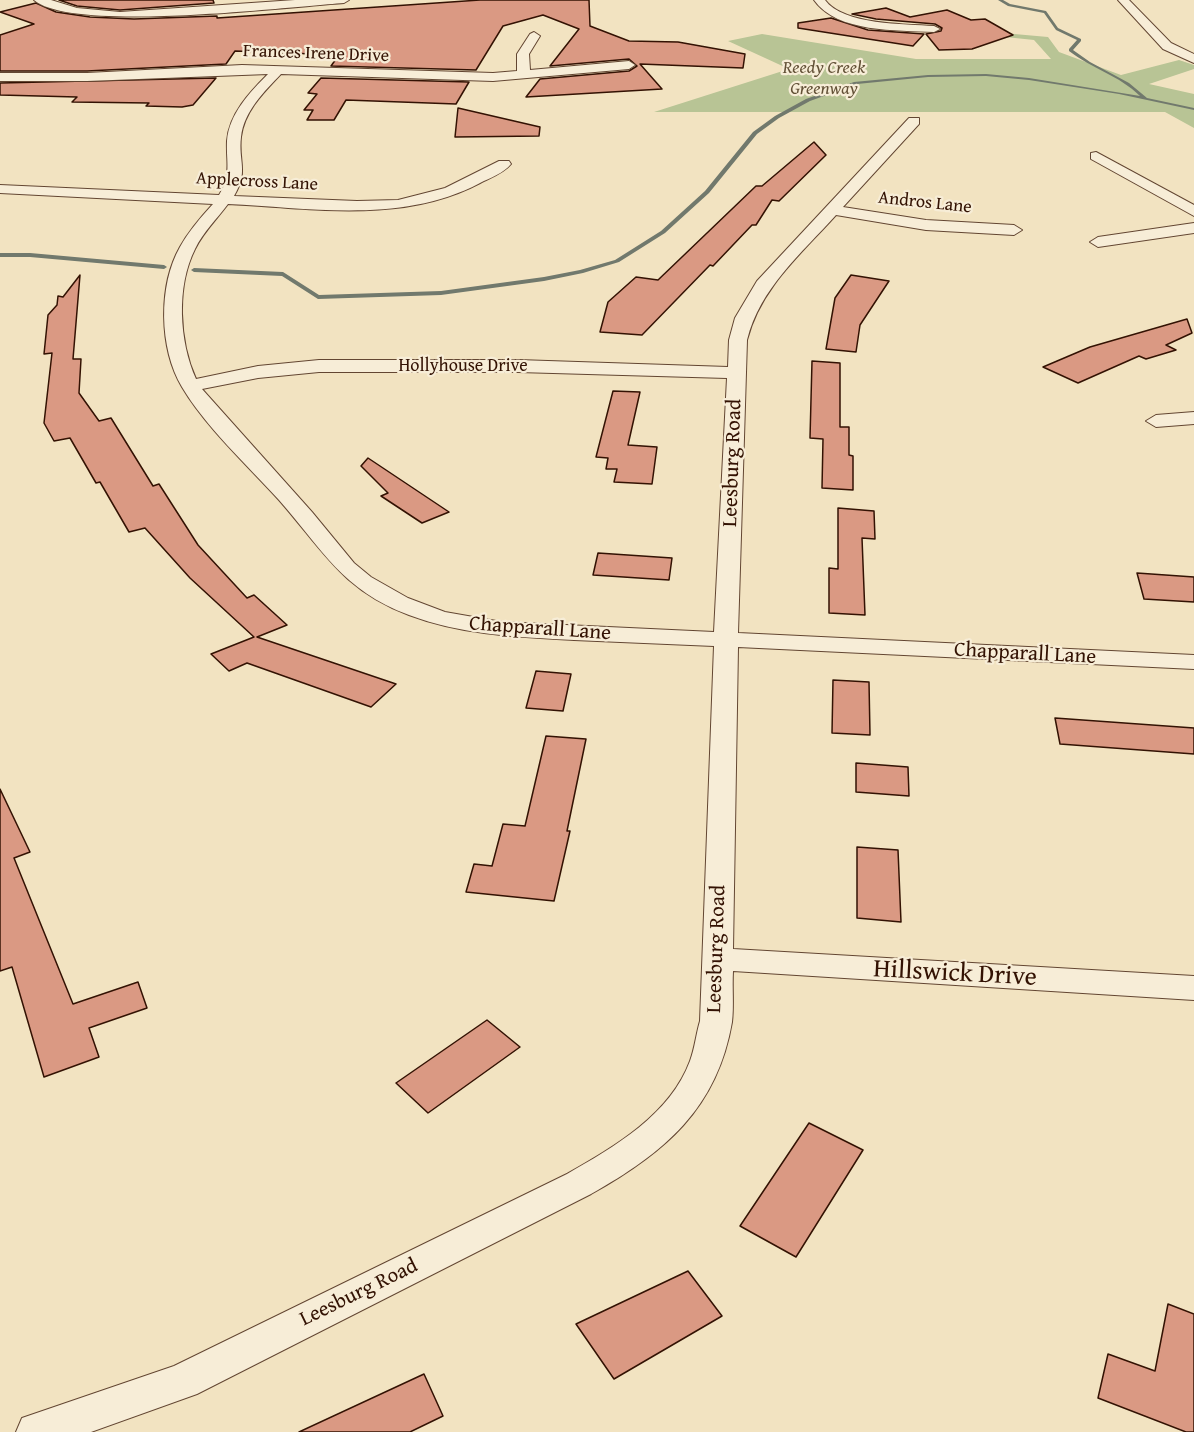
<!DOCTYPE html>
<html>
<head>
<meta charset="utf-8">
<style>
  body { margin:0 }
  canvas { display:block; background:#f2e3c1 }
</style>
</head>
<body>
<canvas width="1194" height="1432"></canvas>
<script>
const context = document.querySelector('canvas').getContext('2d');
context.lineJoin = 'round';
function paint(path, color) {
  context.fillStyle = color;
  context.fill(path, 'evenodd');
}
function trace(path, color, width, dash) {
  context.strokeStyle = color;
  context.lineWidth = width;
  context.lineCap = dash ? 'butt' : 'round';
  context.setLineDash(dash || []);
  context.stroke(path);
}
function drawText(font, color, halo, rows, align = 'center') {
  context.font = font + ' "Gentium Book Plus",serif';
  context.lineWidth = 4.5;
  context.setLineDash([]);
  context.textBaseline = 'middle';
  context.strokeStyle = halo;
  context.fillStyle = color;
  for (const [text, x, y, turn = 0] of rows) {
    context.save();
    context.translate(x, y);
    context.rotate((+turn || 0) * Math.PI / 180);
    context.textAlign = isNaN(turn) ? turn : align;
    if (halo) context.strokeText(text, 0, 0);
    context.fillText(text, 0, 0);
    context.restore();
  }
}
paint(new Path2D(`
  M958 29 1048 37 1059 52 1121 75 1179 60 1194 65V69L1149 84 1194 94V128L1165 112H654L789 69 728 41 762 34 916 59H1051L1034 40 958 32Z`), '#b8c495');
paint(new Path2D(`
  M998 0H1003L1010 4 1046 11 1058 28 1081 39V41L1073 50 1090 62 1129 83 1147 98 1194 108V110L1119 94 1029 80 986 76 928 77 857 84 810 101 779 118 757 134 709 193 665 233 619 262 583 273 544 281 441 295 318 299 282 276 194 272 191 270 194 268 283 272 319 295 441 291 544 277 580 270 615 260 661 231 705 191 753 132 775 116 806 99 854 82 928 75 986 74 1029 78 1140 96C1120 76 1091 68 1069 51V49L1077 40 1056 30 1044 13 1008 6Z
  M0 253H30L164 265 167 267 164 269 30 257H0Z`), '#71796d');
const building = new Path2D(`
  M59 0H213L214 3 120 10 77 6Z
  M480 0H589L590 26 629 41 678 42 745 54 743 68 640 64 662 89 526 97 540 79 629 71 637 66 629 59 550 66 579 29 543 15 503 26 476 70 331 66 339 55 235 51 226 64 87 71H0V35L34 24 0 12 36 3 56 12 90 17 134 19 217 16V18Z
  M886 8 910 17 947 10 971 20 985 19 1013 35 972 49 939 50 926 34 941 31 942 28 935 24 876 19 852 14Z
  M831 18 868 30 924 34 913 46 798 28V23Z
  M216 78 193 105 182 107 146 106 149 103 72 102 77 97 0 95V83Z
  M321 78 469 82 456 104 346 100 334 120H307L313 110H304L317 94 308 93Z
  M458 108 540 127 539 136 455 137Z
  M814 142 826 155 779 201 772 200 756 225H752L713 266 710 265 642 335 600 332 608 302 636 277 658 280 756 186H762Z
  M80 275 73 359H81L79 393 99 421 111 418 153 486 159 484 198 545 247 598 254 595 287 625 257 637 396 684 371 707 247 663 229 671 211 654 254 637 190 578 145 528 129 532 100 482 96 483 70 438 54 441 44 423 52 353 44 354 48 315 57 305 58 296 63 297Z
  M851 275 889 281 860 325 856 352 826 349 835 298Z
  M1187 319 1192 333 1166 345 1176 350 1146 359 1139 356 1078 383 1043 367 1090 347Z
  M812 361 840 363V427H849V455L853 456V490L822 488 823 439 810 438Z
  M613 391 640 392 628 445 657 447 652 484 614 482 617 469H606L608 458 596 457Z
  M368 458 449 512 422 523 381 496 388 493 361 466Z
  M838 508 874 511 875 539 862 538 865 615 829 613V568L838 569Z
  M598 553 672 558 669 580 593 575Z
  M1137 573 1194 577V602L1144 599Z
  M536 671 571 674 563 711 526 708Z
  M833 680 869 682 870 735 832 733Z
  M1055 718 1194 728V754L1060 744Z
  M546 736 586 739 567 831H570L554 901 466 892 474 864 492 866 503 824 525 826Z
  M856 763 908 767 909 796 856 792Z
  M0 789 30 852 14 858 73 1004 138 982 147 1008 89 1028 99 1057 44 1077 12 967 0 971Z
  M857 847 898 850 901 922 857 918Z
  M487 1020 520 1047 428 1113 396 1083Z
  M809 1123 863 1150 796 1257 740 1226Z
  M688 1271 722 1316 614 1379 576 1324Z
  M1168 1304 1194 1314V1432H1186L1098 1398 1108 1354 1155 1371Z
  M424 1374 443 1416 410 1432H299Z`);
paint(building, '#da9983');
trace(building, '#331203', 1.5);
const street = new Path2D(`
  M34 0H51L77 8 120 12 295 0H349L344 3C286 7 72 33 34 0Z
  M814 0H825C843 25 905 24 934 26L940 29 934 32C897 30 837 33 814 0Z
  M1118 0H1129L1171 43 1194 54V63L1163 49Z
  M534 32 540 36 529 54 530 70 629 61 635 65 629 69 493 81 281 74C264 92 244 111 241 137 238 162 249 171 234 196L357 201 398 200 445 188 499 161H509L511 164C504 173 490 178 480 183 403 224 312 208 228 204 217 219 203 232 195 249 176 287 179 341 196 379L258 366 319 360H518L728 367 729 340 735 318 757 281 909 118H919V124L843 207 926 220 1014 225 1022 230 1014 235 926 230 836 215C801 254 760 288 747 340L738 633 1194 655V669L738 647 733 949 1194 976V1000L733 971C732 988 734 1006 732 1022 717 1109 664 1153 591 1194L197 1394 91 1432H16L22 1418 174 1366 567 1174C614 1147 670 1115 690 1061 695 1048 696 1034 700 1021L714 646C667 644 620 642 574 640 518 637 462 635 409 615 342 590 323 550 279 500 248 466 205 426 182 387 159 348 158 286 180 247 189 231 201 217 213 204L0 193V185L219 195C232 175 226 162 227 141 229 114 250 92 268 74L87 81H0V73H87L242 65 493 73 517 71V54L530 34ZM319 372H518L727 378 714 632 502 622 445 612 408 598 371 577 354 563 312 512 202 389 258 378Z
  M1096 152 1194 205V216L1091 159V153Z
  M1194 223V233L1098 247 1090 242 1098 237Z
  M1194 412V424L1156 427 1146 421 1156 415Z`);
trace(street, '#634632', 2);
paint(street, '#f7edd7');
drawText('18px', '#331203', '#f7edd7', [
  ["Frances Irene Drive",316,54,2],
  ["Applecross Lane",257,182,3],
  ["Andros Lane",925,203,6],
  ["Hollyhouse Drive",463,366]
]);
drawText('italic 18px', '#625036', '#f7edd7', [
  ["Reedy Creek",824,68],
  ["Greenway",824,89]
]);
drawText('21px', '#331203', '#f7edd7', [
  ["Leesburg Road",733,463,-88],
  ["Chapparall Lane",540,629,4],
  ["Chapparall Lane",1025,654,3],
  ["Leesburg Road",717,949,-88],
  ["Leesburg Road",359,1293,-26]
]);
drawText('26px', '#331203', '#f7edd7', [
  ["Hillswick Drive",955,974,3]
]);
</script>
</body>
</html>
